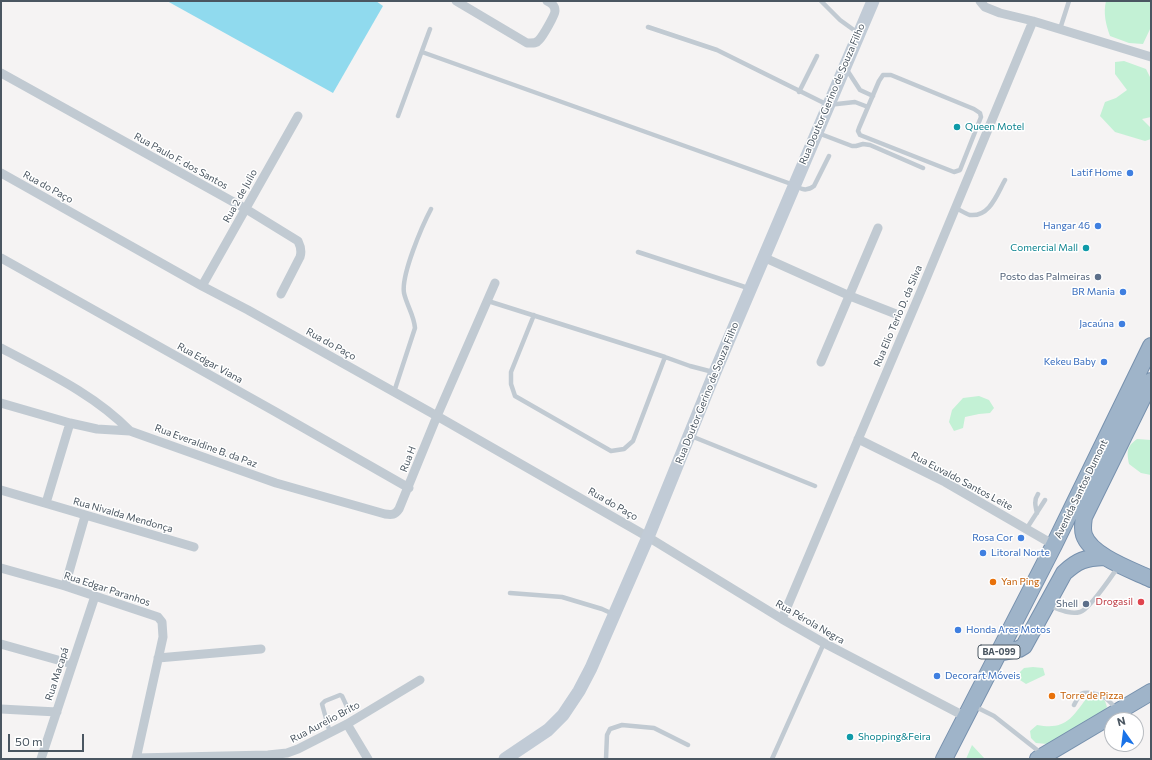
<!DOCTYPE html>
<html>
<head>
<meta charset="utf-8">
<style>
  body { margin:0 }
  #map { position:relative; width:1152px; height:760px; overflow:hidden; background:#f5f3f3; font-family:Commissioner,sans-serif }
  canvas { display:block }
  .frame { position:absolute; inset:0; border:2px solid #4a5661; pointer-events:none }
  .north { position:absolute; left:1104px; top:712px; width:40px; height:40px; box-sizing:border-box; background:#fff; border:1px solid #b7bbc0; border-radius:50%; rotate:346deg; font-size:11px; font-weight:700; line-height:16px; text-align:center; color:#4a5661 }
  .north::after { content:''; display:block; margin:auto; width:14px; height:18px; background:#1a73e8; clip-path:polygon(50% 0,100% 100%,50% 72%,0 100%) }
  .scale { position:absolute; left:8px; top:734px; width:76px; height:18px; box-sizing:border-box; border:2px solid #4a5661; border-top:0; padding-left:5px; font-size:12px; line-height:14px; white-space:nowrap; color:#4a5661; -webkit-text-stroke:3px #fff; paint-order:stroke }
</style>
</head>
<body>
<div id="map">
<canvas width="1152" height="760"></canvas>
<div class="frame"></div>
<div class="north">N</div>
<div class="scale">50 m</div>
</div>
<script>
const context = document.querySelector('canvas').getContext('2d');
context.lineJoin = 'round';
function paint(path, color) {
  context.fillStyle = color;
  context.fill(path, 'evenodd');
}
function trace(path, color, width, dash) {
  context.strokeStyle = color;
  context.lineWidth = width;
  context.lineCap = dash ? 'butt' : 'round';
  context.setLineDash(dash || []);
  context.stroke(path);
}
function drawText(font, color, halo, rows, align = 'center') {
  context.font = font + ' Commissioner,sans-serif';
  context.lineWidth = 3;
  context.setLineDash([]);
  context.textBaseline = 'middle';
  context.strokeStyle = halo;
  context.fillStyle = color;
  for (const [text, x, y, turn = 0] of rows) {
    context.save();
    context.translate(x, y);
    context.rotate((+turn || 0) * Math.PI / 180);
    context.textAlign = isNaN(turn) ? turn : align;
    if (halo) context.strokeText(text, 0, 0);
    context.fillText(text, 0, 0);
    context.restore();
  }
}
paint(new Path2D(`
  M1106 1H1151V27L1143 44 1129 43 1110 36C1106 25 1103 13 1106 1Z
  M1124 61 1146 69 1151 79V117L1142 119 1151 128V139L1145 141 1115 132 1100 116 1105 102 1116 98 1127 90 1115 74V62Z
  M979 396 989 400 994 408 990 413 979 414 965 417 963 428 954 431 949 422 952 410 963 398Z
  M1137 439 1151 440V475L1141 473 1129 464C1127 452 1126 447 1137 439Z
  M1033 667 1043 668 1045 675 1026 684 1020 680V672L1024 668Z
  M1097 696 1105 701 1107 707 1101 714 1073 731 1047 744 1036 743 1031 738 1030 731 1037 725C1065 730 1071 719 1086 699Z
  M972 745 985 759H966Z`), '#c3f1d5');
paint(new Path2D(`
  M167 1H376L383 6 333 93Z`), '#90daee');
const trunk = new Path2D(`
  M1151 381 1084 517C1083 524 1082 529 1084 535 1091 556 1132 570 1151 579
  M998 653 1019 649 1024 646 1064 573C1078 560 1085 558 1104 557
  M944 759 1054 545 1151 346
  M1038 759 1151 692`);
trace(trunk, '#7690ad', 18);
trace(new Path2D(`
  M821 1 840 20 858 33
  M648 27 717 50 828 105 855 102 868 107
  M1060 29 1069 1
  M422 52 794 185C801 189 806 192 814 186L829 156
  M847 70 860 90 873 96
  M883 75H891L974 109 980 113 981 117 960 170 954 172 860 135 858 131 859 128 879 81Z
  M799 92 817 56
  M398 116 430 29
  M818 133 852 146H856L863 144 870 145 923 168
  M956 208C960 210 966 214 970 215 990 217 997 194 1005 180
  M638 252 748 288
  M488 301 665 357 690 366 713 372
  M534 315 511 372V384L515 396 611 451 624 449 633 441 665 357
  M394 392 415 328C414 315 407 306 404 293 401 275 422 226 431 209
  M691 436 815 486
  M1037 513C1035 505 1034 500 1038 494
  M1027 528 1045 500
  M510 593 562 597 602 609 613 614
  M1050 606C1059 609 1070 615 1080 612 1090 609 1111 577 1118 567
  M1074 705C1076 701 1078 697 1081 694 1085 692 1087 693 1091 693 1104 695 1109 700 1117 710
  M974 706 994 716 1041 753
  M330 733 322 704 325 701 340 695 342 696 349 711
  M606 759 607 735 610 729 622 725 654 728 688 745
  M772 759 824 643`), '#c1cad2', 4.5);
trace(new Path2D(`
  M456 1 527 43C532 43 536 44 539 40 543 36 555 15 555 11 555 5 551 3 547 1
  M980 1 985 7 1000 13 1033 21 1151 57
  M1 73 246 209 298 241C301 247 302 251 300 257L281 294
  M1 173 202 286 248 310 437 416 648 537 782 619 824 643 966 717
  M763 257 850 296 896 314
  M1 258 274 411 409 488
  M202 286 298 116
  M1 348C46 372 94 394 130 431
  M821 362 878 228
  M1 403 70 423 97 429 130 431 276 483 385 514C392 515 395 515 399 509L437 416 495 283
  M858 439 945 482 1054 545
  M1 490 194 547
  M46 503 70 423
  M1 568 65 586 158 617 162 622 163 637 136 759
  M65 586 85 516
  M782 619 921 291 1033 21
  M1 644 72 664
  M158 658 261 649
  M1 709 57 712
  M347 724 368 759
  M136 758 268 755 287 753 298 749 347 724 420 680
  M41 759 95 596`), '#c1cad2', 9);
trace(new Path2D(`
  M505 759 548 730 563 715 579 691 591 668 648 537 715 372 873 1`), '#c1cbd6', 13);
trace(trunk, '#9fb4c9', 16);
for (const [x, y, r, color] of [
  [957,127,4,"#0f9aa8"],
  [1130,173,4,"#3f7fe0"],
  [1098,226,4,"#3f7fe0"],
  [1086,248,4,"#0f9aa8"],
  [1098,277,4,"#5c6f8a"],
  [1123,292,4,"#3f7fe0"],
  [1122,324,4,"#3f7fe0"],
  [1104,362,4,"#3f7fe0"],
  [1021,538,4,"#3f7fe0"],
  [983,553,4,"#3f7fe0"],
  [993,582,4,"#e8710a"],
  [1141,602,4,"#e0444e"],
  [1086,604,4,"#5c6f8a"],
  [958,630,4,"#3f7fe0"],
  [937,676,4,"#3f7fe0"],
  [1052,696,4,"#e8710a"],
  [850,737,4,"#0f9aa8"]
]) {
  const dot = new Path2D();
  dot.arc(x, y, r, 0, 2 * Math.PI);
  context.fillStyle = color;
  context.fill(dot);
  trace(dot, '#fff', 1.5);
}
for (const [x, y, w] of [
  [999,652,42]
]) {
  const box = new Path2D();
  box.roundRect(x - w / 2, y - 7, w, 14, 3);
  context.fillStyle = '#fff';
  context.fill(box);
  trace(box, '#4a5661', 1);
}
drawText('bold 9px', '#4a5661', null, [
  ["BA-099",999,652]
]);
drawText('10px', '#4a5661', '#fff', [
  ["Rua Doutor Gerino de Souza Filho",832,94,-67],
  ["Rua Paulo F. dos Santos",181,161,29],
  ["Rua do Paço",48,187,29],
  ["Rua 2 de Julio",240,196,-61],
  ["Rua Elio Terio D. da Silva",898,316,-67],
  ["Rua do Paço",331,344,29],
  ["Rua Edgar Viana",210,363,29],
  ["Rua Doutor Gerino de Souza Filho",707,393,-68],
  ["Rua Everaldine B. da Paz",206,446,20],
  ["Rua H",408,459,-69],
  ["Rua Euvaldo Santos Leite",962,481,28],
  ["Avenida Santos Dumont",1081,489,-64],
  ["Rua do Paço",613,504,30],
  ["Rua Nivalda Mendonça",123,515,16],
  ["Rua Edgar Paranhos",107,589,18],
  ["Rua Pérola Negra",810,622,30],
  ["Rua Macapá",57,674,-72],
  ["Rua Aurelio Brito",325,722,-28]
]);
drawText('10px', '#0d838f', '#fff', [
  ["Queen Motel",965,127],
  ["Comercial Mall",1078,248,"right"],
  ["Shopping&Feira",858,737]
], 'left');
drawText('10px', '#366cbe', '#fff', [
  ["Latif Home",1122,173],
  ["Hangar 46",1090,226],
  ["BR Mania",1115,292],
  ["Jacaúna",1114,324],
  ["Kekeu Baby",1096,362],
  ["Rosa Cor",1013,538],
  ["Litoral Norte",991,553,"left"],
  ["Honda Ares Motos",966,630,"left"],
  ["Decorart Móveis",945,676,"left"]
], 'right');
drawText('10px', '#4e5e75', '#fff', [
  ["Posto das Palmeiras",1090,277],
  ["Shell",1078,604]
], 'right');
drawText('10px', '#c56008', '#fff', [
  ["Yan Ping",1001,582],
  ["Torre de Pizza",1060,696]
], 'left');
drawText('10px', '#be3a42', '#fff', [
  ["Drogasil",1133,602]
], 'right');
</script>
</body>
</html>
